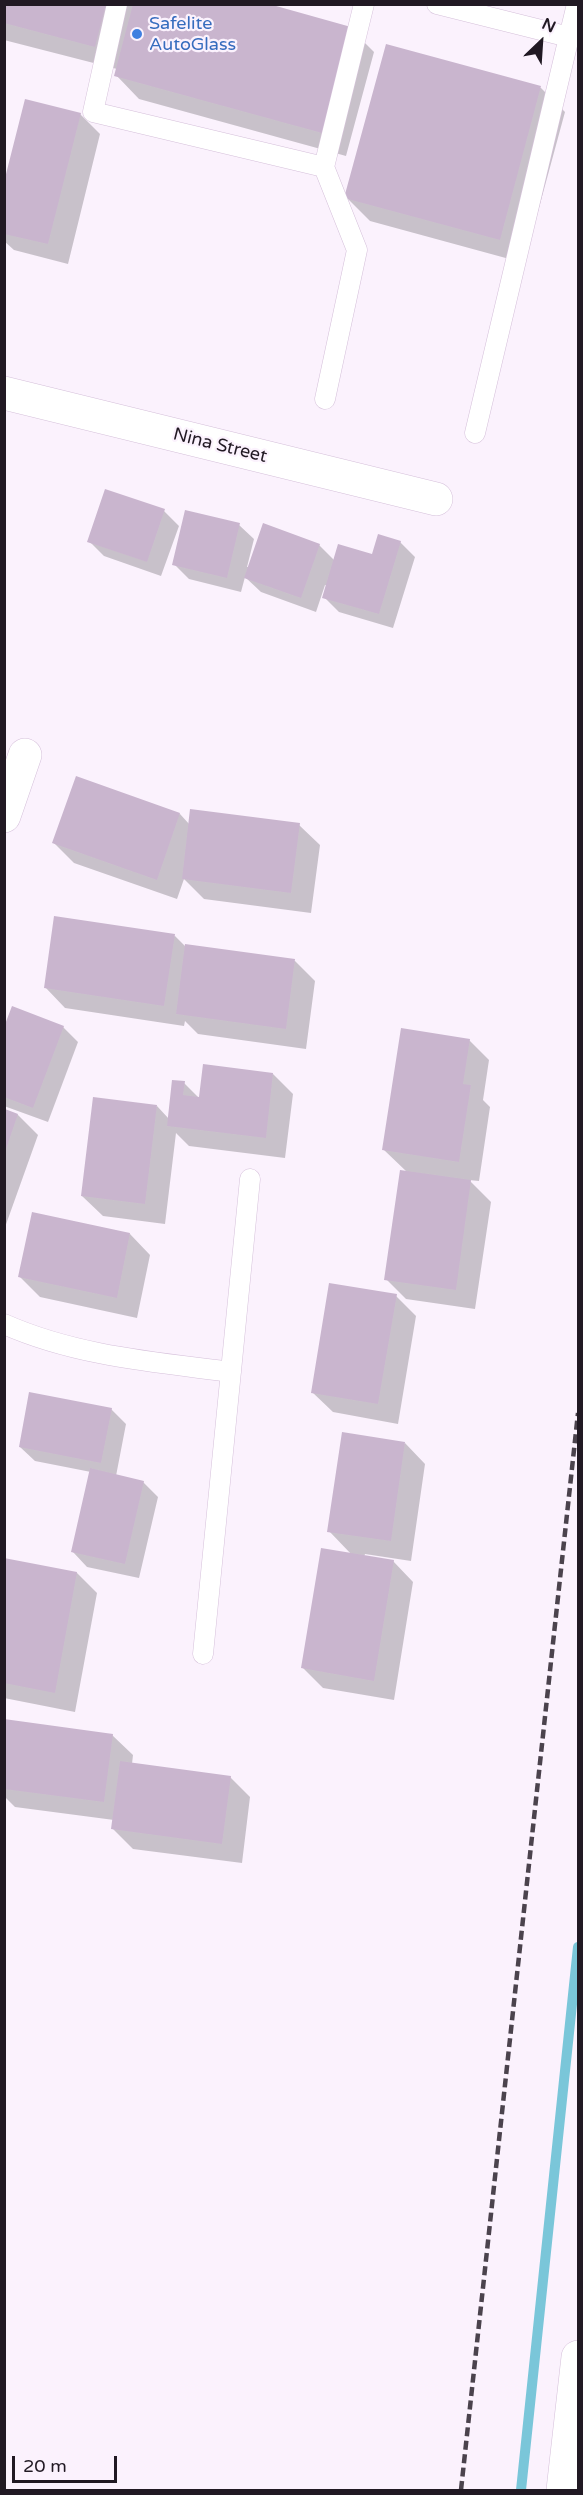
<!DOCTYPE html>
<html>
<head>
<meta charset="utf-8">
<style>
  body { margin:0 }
  #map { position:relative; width:583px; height:2495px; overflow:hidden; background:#fbf2fd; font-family:"Varela Round",sans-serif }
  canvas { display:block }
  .frame { position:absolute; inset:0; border:6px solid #211923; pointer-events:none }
  .north { position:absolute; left:511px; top:12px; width:60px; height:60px; -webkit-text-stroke:4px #fbf2fd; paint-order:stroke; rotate:25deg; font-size:16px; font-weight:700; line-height:24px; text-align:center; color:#211923 }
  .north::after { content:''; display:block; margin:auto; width:21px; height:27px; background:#211923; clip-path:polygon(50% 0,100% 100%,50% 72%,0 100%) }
  .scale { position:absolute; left:12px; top:2456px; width:105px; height:27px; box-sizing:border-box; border:3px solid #211923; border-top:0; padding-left:8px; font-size:18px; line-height:21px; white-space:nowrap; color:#211923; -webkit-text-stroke:4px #fbf2fd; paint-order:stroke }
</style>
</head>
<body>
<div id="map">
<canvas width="583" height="2495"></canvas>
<div class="frame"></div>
<div class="north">N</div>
<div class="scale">20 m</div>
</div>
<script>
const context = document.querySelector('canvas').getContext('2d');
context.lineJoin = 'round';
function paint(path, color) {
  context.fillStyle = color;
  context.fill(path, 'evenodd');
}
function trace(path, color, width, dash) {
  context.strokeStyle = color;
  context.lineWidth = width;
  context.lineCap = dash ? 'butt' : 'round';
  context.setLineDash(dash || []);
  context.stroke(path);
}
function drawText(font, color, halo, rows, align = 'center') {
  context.font = font + ' "Varela Round",sans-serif';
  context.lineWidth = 4.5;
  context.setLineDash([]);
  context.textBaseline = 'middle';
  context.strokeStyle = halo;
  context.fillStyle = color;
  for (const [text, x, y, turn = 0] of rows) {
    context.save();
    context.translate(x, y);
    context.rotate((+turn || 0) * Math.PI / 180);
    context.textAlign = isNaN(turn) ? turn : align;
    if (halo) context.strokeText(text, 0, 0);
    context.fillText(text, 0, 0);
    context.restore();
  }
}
paint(new Path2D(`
  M4 4H263L350 28 374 52 346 156 139 99 116 75 117 69 4 40Z
  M387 46 541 88 565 112 524 263 370 221 346 197Z
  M80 114 100 134 68 264 14 250 4 241V188Z
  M164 511 179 526 161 576 104 556 89 541Z
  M239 525 254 539 247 567H249L319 545 335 561 373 556 400 542 415 557 393 628 339 612 324 597 328 586 325 585 316 612 261 592 245 577 241 592 189 579 174 564Z
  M180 814 190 825H299L320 845 311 913 204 899 184 879 177 899 74 863 54 843Z
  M175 936 185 946 295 961 315 981 306 1049 198 1034 185 1021 184 1026 65 1008 45 987Z
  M63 1027 78 1042 48 1122 4 1106V1031Z
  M469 1040 489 1060 483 1100 490 1107 479 1181 469 1180 491 1202 475 1309 406 1299 386 1279 407 1172 384 1150Z
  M273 1074 293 1094 285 1158 189 1146 176 1133 165 1224 103 1216 82 1196 157 1106 169 1119 184 1083 200 1099Z
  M4 1110 18 1115 38 1135 4 1230Z
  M130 1234 150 1255 137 1318 40 1297 20 1277Z
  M396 1296 416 1316 398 1424 333 1412 312 1392Z
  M111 1409 126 1424 116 1476 143 1482 158 1497 139 1578 87 1567 73 1552 91 1472 35 1461 20 1447Z
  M405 1443 425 1464 411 1561 365 1554 364 1557 393 1561 413 1582 394 1700 323 1688 303 1668 352 1555 329 1531Z
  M4 1567 77 1573 97 1593 75 1712 4 1698Z
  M4 1720 112 1735 133 1755 132 1764 230 1777 250 1797 242 1863 133 1849 113 1829 114 1820 15 1807 4 1796Z`), '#0003');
trace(new Path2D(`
  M521 2490 578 1947`), '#7ac6d9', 10);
paint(new Path2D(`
  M4 4H106L95 47 4 23Z
  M133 4H269L351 27 322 133 114 76Z
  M386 44 541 86 500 240 344 198Z
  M25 99 81 113 48 244 4 234V182Z
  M105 489 165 509 147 562 87 542Z
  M185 510 240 523 227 578 172 565Z
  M263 523 320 544 301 598 244 578Z
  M378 534 401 541 379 614 322 598 338 544 372 554Z
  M76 776 180 813 157 880 52 843Z
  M190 809 300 823 291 893 182 879Z
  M54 916 175 934 164 1006 44 988Z
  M185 944 295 959 286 1029 176 1014Z
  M12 1006 64 1026 33 1108 4 1097V1027Z
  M401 1028 470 1039 463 1084 471 1085 459 1162 382 1150Z
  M203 1064 273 1073 266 1138 167 1126 172 1080 185 1081 183 1095 199 1097Z
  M93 1097 157 1105 145 1204 81 1196Z
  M5 1109 18 1114 5 1152Z
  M400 1170 471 1180 456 1290 384 1280Z
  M32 1212 130 1233 117 1298 18 1277Z
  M329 1283 397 1294 378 1404 311 1393Z
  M29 1392 112 1408 101 1463 19 1447Z
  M342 1432 405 1442 391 1541 327 1532Z
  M90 1468 144 1481 125 1564 71 1552Z
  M321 1548 394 1560 374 1681 301 1668Z
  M4 1558 77 1572 55 1693 4 1683Z
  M4 1719 113 1734 104 1802 4 1789Z
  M120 1761 231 1776 222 1844 111 1829Z`), '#c9b5ce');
const service = new Path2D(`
  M117 4 93 112 324 167 364 4
  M437 4 569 37 577 4
  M324 167 357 250 325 399
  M475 433 569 37
  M4 1324C76 1356 155 1362 231 1372
  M203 1654 250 1179`);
const minor = new Path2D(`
  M4 393 436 499
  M4 816 25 755
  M563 2490 578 2357`);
trace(service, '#d5c0da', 21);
trace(minor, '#d5c0da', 34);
trace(service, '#fff', 20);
trace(minor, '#fff', 33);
trace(new Path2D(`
  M461 2490 578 1413`), '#4b434d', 4.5, [9, 4.5]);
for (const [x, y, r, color] of [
  [137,34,6,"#3f7fe0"]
]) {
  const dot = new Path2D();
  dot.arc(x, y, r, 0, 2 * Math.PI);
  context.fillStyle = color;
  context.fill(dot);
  trace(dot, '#fbf2fd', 2);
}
drawText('18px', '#366cbe', '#fbf2fd', [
  ["Safelite",149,24],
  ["AutoGlass",149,45]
], 'left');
drawText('18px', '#211923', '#fbf2fd', [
  ["Nina Street",220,446,14]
]);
</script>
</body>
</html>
